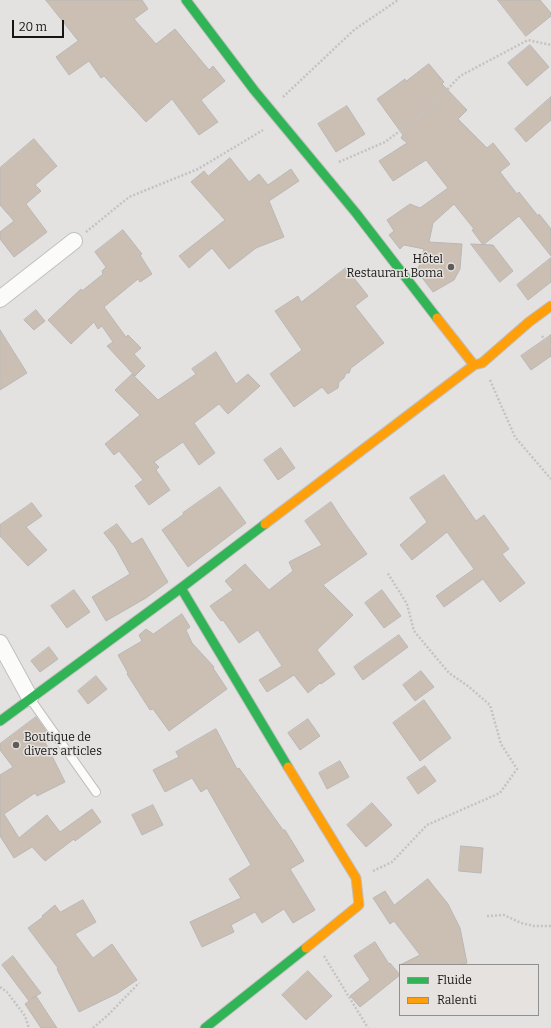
<!DOCTYPE html>
<html>
<head>
<meta charset="utf-8">
<style>
  body { margin:0 }
  #map { position:relative; width:551px; height:1028px; overflow:hidden; background:#e4e2e1; font-family:Bitter,serif }
  canvas { display:block }
  .legend { position:absolute; left:399px; top:964px; width:140px; height:52px; box-sizing:border-box; background:#e5e2e0; border:1px solid #92908e; margin:0; padding:5px 7px; list-style:none; font-size:12px; color:#161514 }
  .legend li { display:flex; align-items:center; gap:8px; height:20px }
  .legend b { width:20px; border:1px solid #92908e }
  .scale { position:absolute; left:12px; top:20px; width:52px; height:18px; box-sizing:border-box; border:2px solid #161514; border-top:0; padding-left:5px; font-size:12px; line-height:14px; white-space:nowrap; color:#161514; -webkit-text-stroke:3px #e5e2e0; paint-order:stroke }
</style>
</head>
<body>
<div id="map">
<canvas width="551" height="1028"></canvas>
<ul class="legend">
<li><b style="height:5px;background:#30b455"></b>Fluide</li>
<li><b style="height:5px;background:#ff9f0a"></b>Ralenti</li>
</ul>
<div class="scale">20 m</div>
</div>
<script>
const context = document.querySelector('canvas').getContext('2d');
context.lineJoin = 'round';
function paint(path, color) {
  context.fillStyle = color;
  context.fill(path, 'evenodd');
}
function trace(path, color, width, dash) {
  context.strokeStyle = color;
  context.lineWidth = width;
  context.lineCap = dash ? 'butt' : 'round';
  context.setLineDash(dash || []);
  context.stroke(path);
}
function drawText(font, color, halo, rows, align = 'center') {
  context.font = font + ' Bitter,serif';
  context.lineWidth = 3;
  context.setLineDash([]);
  context.textBaseline = 'middle';
  context.strokeStyle = halo;
  context.fillStyle = color;
  for (const [text, x, y, turn = 0] of rows) {
    context.save();
    context.translate(x, y);
    context.rotate((+turn || 0) * Math.PI / 180);
    context.textAlign = isNaN(turn) ? turn : align;
    if (halo) context.strokeText(text, 0, 0);
    context.fillText(text, 0, 0);
    context.restore();
  }
}
const building = new Path2D(`
  M46 0H142L148 9 134 19 156 44 175 29 209 70 213 66 225 81 201 100 218 122 199 135 172 99 146 122 104 76 101 78 89 61 69 75 56 57 78 41Z
  M498 0H540L551 13V16L526 36Z
  M530 45 549 67 527 86 508 63Z
  M429 64 444 82 442 84 467 110 458 119 487 148 493 143 510 164 500 172 517 194 519 192 538 216 539 214 551 229V256L519 216 483 245 472 230 474 229 454 204 433 223 429 242 462 244 460 269 454 280 433 292 417 271 419 266 424 249 404 245 400 249 389 235 394 231 387 220 410 204 420 208 448 188 426 160 393 181 379 161 407 143 401 138 403 135 377 99 405 79 406 81Z
  M551 97V120L526 142 515 129Z
  M347 106 365 134 336 152 318 124Z
  M34 139 57 166 35 185 41 191 26 204 47 232 14 257 0 239V232L14 221 0 205V168Z
  M230 158 249 182 259 174 268 185 291 169 299 181 269 201 284 237 256 248 229 269 212 248 189 268 179 256 225 220 191 182 204 171 208 176Z
  M123 230 142 254 140 255 152 274 140 282 138 279 104 307 126 337 128 335 141 348 134 354 145 366 135 376 107 346 113 342 102 326 98 329 94 322 71 344 48 320 81 289 82 291 103 274 102 271 106 267 95 252Z
  M471 244 493 245 513 271 500 282Z
  M551 258V282L528 300 517 285Z
  M346 268 368 296 355 306 384 343 351 368 349 373H346L344 378 339 382 338 388 328 394 322 387 294 407 270 374 302 350 275 311 298 296 301 302Z
  M36 310 45 321 34 330 24 320Z
  M0 330 27 373 0 390Z
  M551 335V356L531 370 521 356Z
  M216 352 236 384 248 374 260 386 228 414 219 404 194 423 215 453 199 465 183 442 154 462 159 467 156 470 170 490 149 505 135 486 143 480 119 451 114 455 105 444 140 415 115 390 132 374 158 400 196 374 192 369Z
  M281 448 295 468 278 480 264 460Z
  M444 475 476 521 484 515 509 549 502 554 525 583 500 602 483 579 444 607 436 596 474 569 447 532 412 560 400 545 427 522 410 498Z
  M220 487 246 523 188 567 162 530 184 514 183 513Z
  M331 502 344 522 367 554 323 585 353 615 317 650 335 674 321 684 320 683 308 693 294 675 267 692 259 680 282 666 258 630 239 643 223 620 221 621 210 606 233 590 225 581 245 564 269 590 293 571 289 562 322 545 305 521Z
  M32 503 42 516 26 527 47 550 28 566 0 536V525Z
  M117 524 132 544 142 538 168 582 146 598 106 621 92 597 130 574 115 547 104 533Z
  M74 590 90 612 67 628 51 606Z
  M382 590 401 616 384 628 365 603Z
  M182 614 190 627 186 630 192 643 214 667 213 668 227 689 169 731 153 709 150 710 127 674 128 673 118 655 142 641 139 635 146 629 153 634Z
  M399 635 408 647 363 680 354 667Z
  M49 647 58 659 40 672 31 661Z
  M421 671 434 687 415 701 403 685Z
  M96 676 107 689 88 704 78 691Z
  M424 700 451 738 420 761 393 723Z
  M36 717 51 738 45 742 65 782 37 796 35 793 4 814 19 838 47 815 60 832 92 809 101 822 75 841 74 839 45 861 32 847 14 858 0 836V775L13 767 0 750V744Z
  M308 719 320 736 300 750 288 733Z
  M216 729 237 769 239 768 283 830H285L304 861 290 869 315 910 293 923 284 909 262 923 255 912 231 925 234 932 202 947 190 922 241 898 229 879 251 865 207 788 201 792 192 778 165 792 153 770 179 757 176 752Z
  M340 761 349 777 327 789 319 773Z
  M425 766 436 781 418 794 407 778Z
  M372 803 392 825 366 847 347 825Z
  M153 805 163 825 142 835 132 815Z
  M461 846 483 848 481 873 459 871Z
  M428 879 448 904 460 928 467 963 458 965H400L420 955 394 921 390 924 373 898 385 891 394 905Z
  M83 900 96 922 75 934 93 958 112 944 137 980 118 993 79 1012 57 969 58 968 28 928 43 917 42 916 55 905 60 912Z
  M375 942 389 964 390 963 400 975 360 1007 350 996 370 980 354 956Z
  M13 956 41 993 31 999 36 996 57 1028H41L25 1004 29 1001 2 965Z
  M308 971 332 996 306 1020 282 995Z`);
paint(building, '#cabfb2');
trace(building, '#b9b7b6', 1);
const lane = new Path2D(`
  M31 700 96 792`);
const street = new Path2D(`
  M0 299 74 241
  M0 643 30 698`);
const fast = new Path2D(`
  M186 0 254 90 356 213 437 318
  M181 588 288 767
  M0 721 181 588 265 524
  M205 1028 306 948`);
const slow = new Path2D(`
  M437 318 474 365
  M265 524 474 365 482 363 529 322 551 306
  M288 767 356 878 359 905 306 948`);
trace(lane, '#c1c0bf', 10);
trace(street, '#c1c0bf', 18);
trace(fast, '#c1c0bf', 11);
trace(slow, '#c1c0bf', 11);
trace(new Path2D(`
  M283 97 354 30 398 0
  M339 162 385 142 429 109 460 76 528 40 551 45
  M86 232 129 197 198 169 263 130
  M542 336 551 346
  M490 380 515 437 551 479
  M373 871 392 862 427 825 500 793 517 769 501 744 490 705 468 686 449 673 414 631 407 604 387 572
  M487 916 504 915 521 923 534 926H551
  M324 956 368 1028
  M0 987 7 992 25 1016 29 1028
  M93 1028 108 1015 139 983`), '#c4c3c2', 2.5, [2, 2]);
trace(lane, '#fbfbfa', 8);
trace(street, '#fbfbfa', 16);
trace(fast, '#30b455', 9);
trace(slow, '#ff9f0a', 9);
for (const [x, y, r, color] of [
  [451,267,4,"#5e5d5c"],
  [16,745,4,"#5e5d5c"]
]) {
  const dot = new Path2D();
  dot.arc(x, y, r, 0, 2 * Math.PI);
  context.fillStyle = color;
  context.fill(dot);
  trace(dot, '#e5e2e0', 1.5);
}
drawText('12px', '#161514', '#e5e2e0', [
  ["Hôtel",443,260],
  ["Restaurant Boma",443,274],
  ["Boutique de",24,738,"left"],
  ["divers articles",24,752,"left"]
], 'right');
</script>
</body>
</html>
